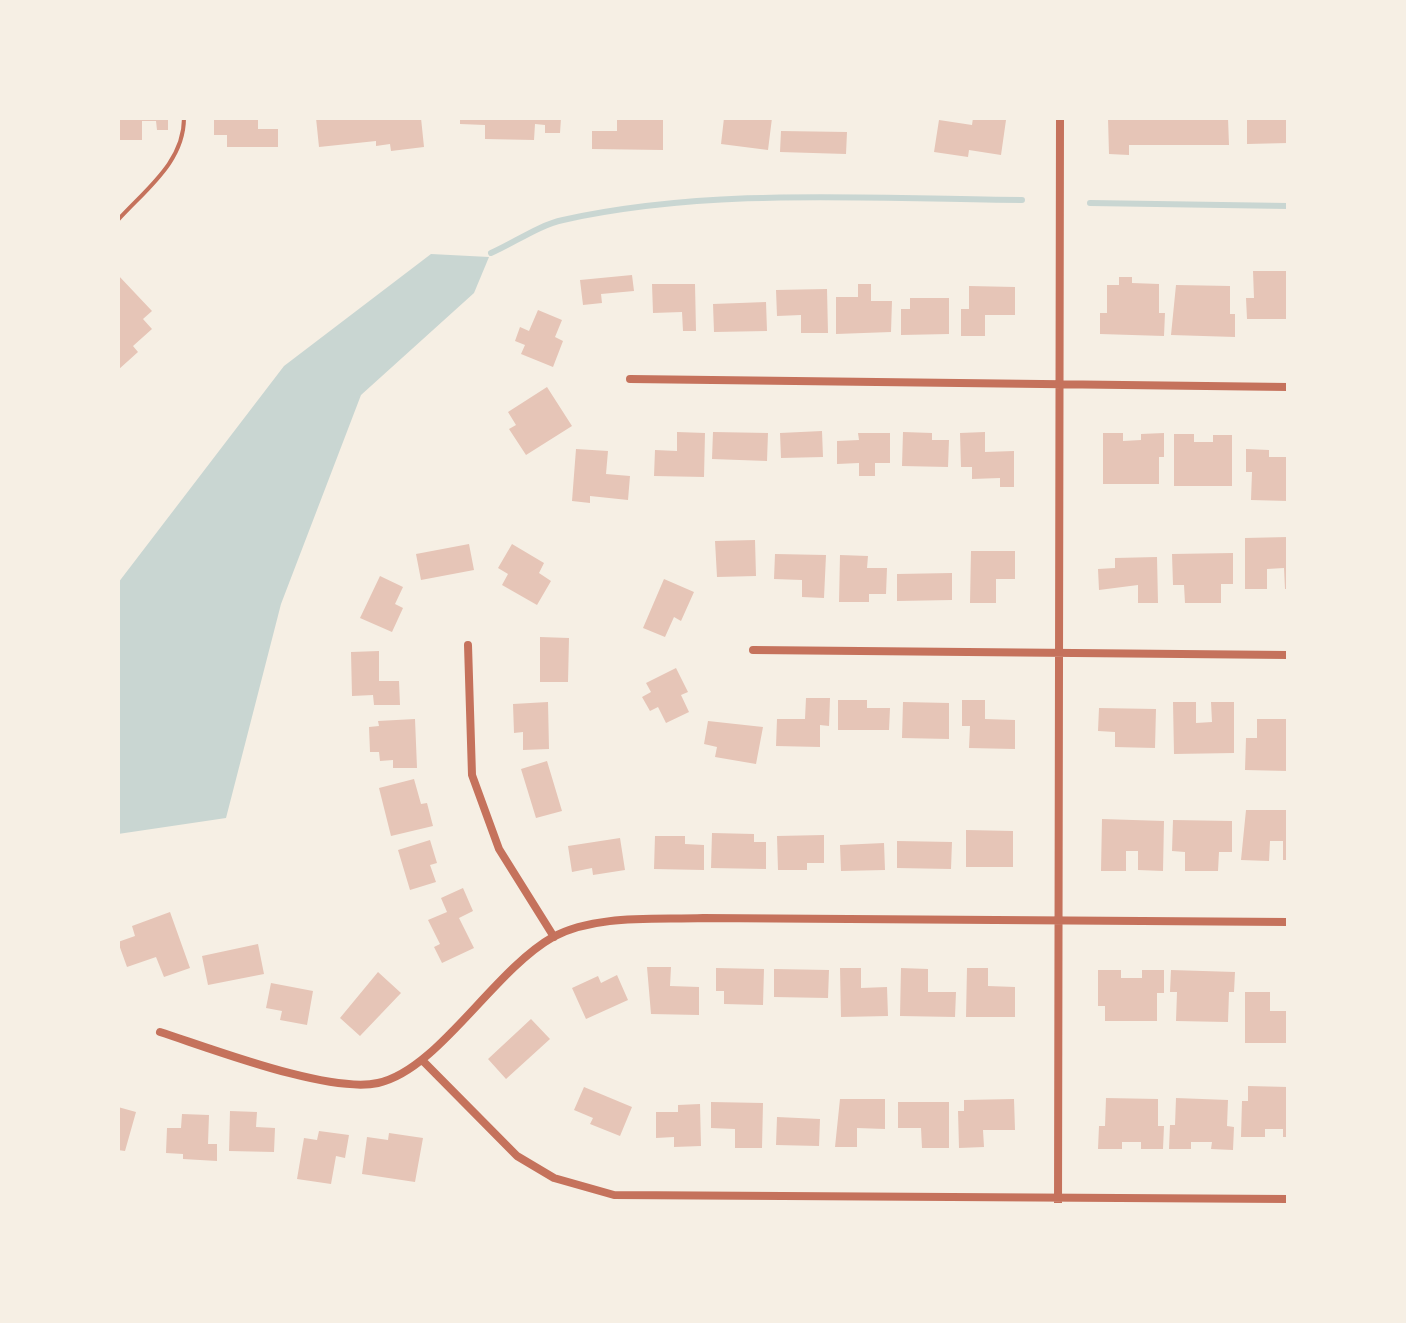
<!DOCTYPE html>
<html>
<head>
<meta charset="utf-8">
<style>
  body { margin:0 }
  #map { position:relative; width:1406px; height:1323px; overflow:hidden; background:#f6efe4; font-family:"PT Sans",sans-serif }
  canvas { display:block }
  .frame { position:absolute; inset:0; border:120px solid #f6efe4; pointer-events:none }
</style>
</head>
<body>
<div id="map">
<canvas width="1406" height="1323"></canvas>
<div class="frame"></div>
</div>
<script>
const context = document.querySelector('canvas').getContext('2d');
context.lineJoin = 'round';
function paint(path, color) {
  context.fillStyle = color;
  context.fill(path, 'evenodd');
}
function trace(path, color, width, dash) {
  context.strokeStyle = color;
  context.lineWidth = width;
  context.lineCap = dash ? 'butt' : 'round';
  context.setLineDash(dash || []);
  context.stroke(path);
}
paint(new Path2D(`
  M431 254 489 257 474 293 361 395 281 604 226 818 118 834V583L284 366Z`), '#c9d6d2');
trace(new Path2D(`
  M1090 203 1288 206
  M491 253C514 243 539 225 563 220 713 187 871 199 1022 200`), '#c9d6d2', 6);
paint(new Path2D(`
  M118 118H168V130H157L156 121H142V140H118Z
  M214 118H258V129H278V147H227V135H214Z
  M316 118H421L424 147 391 151 390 144 376 146V141L319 147Z
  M460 118H561L560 133H545V125L535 124 534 140 485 139V125L460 124Z
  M617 118H663V150L592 149V131H617Z
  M724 118H772L768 150 721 144Z
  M973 118 1006 120 1001 155 969 150 968 157 934 152 939 120 972 125Z
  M1108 118H1228L1229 145H1129V155L1109 154Z
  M1247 118H1288V143L1247 144Z
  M781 131 847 132 846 154 780 152Z
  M1253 271H1288V319H1247L1246 298H1254Z
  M118 275 152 311 143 319 152 329 133 346 138 352 118 370Z
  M632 275 634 291 601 294 602 303 583 305 580 280Z
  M1119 277H1132V283L1159 284V313H1165L1164 336 1100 334V313H1107V285H1119Z
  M652 284H695L696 331H683L682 312 653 313Z
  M858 284H871V301H892L891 332 836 334V297H858Z
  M1176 285 1230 286V314H1235V337L1171 335Z
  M969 286 1015 287V315H985V336H961V309H969Z
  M827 289 828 333H801V315L777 316 776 290Z
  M910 298H949V334L901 335V309H910Z
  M766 302 767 331 714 332 713 304Z
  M538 310 562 320 555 337 563 341 553 367 521 354 525 345 515 341 520 327 529 331Z
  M547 387 572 426 526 455 509 429 516 425 508 412Z
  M822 431 823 457 781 458 780 433Z
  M677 432 705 433 704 477 654 476 655 450 677 451Z
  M713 432 768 433 767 461 712 459Z
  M903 432 932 433V440H949L948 467 902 466Z
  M985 432V452L1014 451V487H1000V478L972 479V467H961L960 433Z
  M858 433H890V463H875V476H859V463L837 464V441L859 440Z
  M1103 433H1123V441L1141 440V434L1164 433V457H1159V484H1103Z
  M1174 434H1194V442H1213V435H1232V486H1174Z
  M576 449 608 451 606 474 630 476 628 500 590 496V503L572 501Z
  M1246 449 1269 450V457H1288V501L1251 500 1252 472H1246Z
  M1288 537V589H1285L1284 568 1267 569V589H1245V538Z
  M755 540 756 576 717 577 715 541Z
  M469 544 474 570 421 580 416 554Z
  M512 544 544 563 539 573 551 581 537 605 502 585 508 574 498 568Z
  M971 551H1015V579H996V603H970Z
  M1233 553V584H1221V603H1185L1184 585H1173L1172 554Z
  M775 554 826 555 824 598 802 597V580L774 579Z
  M840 555 868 556 867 568H887L886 594H869V602H839Z
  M1157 557 1158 603H1138V585L1099 590 1098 569 1115 568V558Z
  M952 573V600L897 601V574Z
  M380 576 403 587 395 604 403 608 392 632 360 618Z
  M664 579 694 592 681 621 674 617 665 637 643 628Z
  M540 637 569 638 568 682H540Z
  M379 651V681H399L400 705H374L373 695 352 696 351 652Z
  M676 668 688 692 681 695 689 712 666 723 658 707 650 711 642 697 651 692 646 683Z
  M806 698H830L829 726 820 725V747L776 746 777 719H805Z
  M838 700H867V708H890L889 730H838Z
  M962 700H985V719L1015 720V749L969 748 970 726H962Z
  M548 702 549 749 523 750V732L514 733 513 704Z
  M903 702 949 703V739L902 738Z
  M1173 702H1196V723L1212 722 1211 702H1234V753L1174 754Z
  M1099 708 1156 709 1155 748 1115 747V732L1098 731Z
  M415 719 417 768H393V760L380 761 379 752H370L369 727 379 726 378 721Z
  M1257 719H1288V771L1245 770 1246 738H1257Z
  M708 721 763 727 756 764 715 757 717 747 704 744Z
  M547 761 562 811 536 818 521 769Z
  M414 779 421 804 427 803 433 826 391 836 379 788Z
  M1246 810H1288V860H1283V841H1270L1269 861 1241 860Z
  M1102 819 1164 821 1163 871 1138 870V851H1126V871H1101Z
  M1173 820 1232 821V852H1219L1218 871H1185V852L1172 851Z
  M966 830 1013 831V867H966Z
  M712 833 754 834V842H766V869L711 868Z
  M824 835V863H807V870H778L777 836Z
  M655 836H685V844L704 845V870L654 869Z
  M620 838 625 870 593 875 592 868 572 872 568 846Z
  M430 840 437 863 430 865 436 882 410 890 398 850Z
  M897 841 952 842 951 869 897 868Z
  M884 843 885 870 841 871 840 845Z
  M463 888 473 911 459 918 474 948 442 963 434 947 440 944 428 920 447 912 441 898Z
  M170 912 190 968 164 977 156 957 127 967 118 942 135 936 132 926Z
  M258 944 264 974 208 985 202 956Z
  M647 967H671L670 986 699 987V1015L651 1014Z
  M716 968 764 969 763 1005 724 1004V991H716Z
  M840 968H861V988L887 987 888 1016 841 1017Z
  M901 968 928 969V992H956L955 1017 900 1016Z
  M967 968H988V986L1015 987V1017H966Z
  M774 969 829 970 828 998 774 997Z
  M1098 970H1121V978H1142V970H1164V993H1157V1021H1105V1006H1098Z
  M1171 970 1235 972 1234 992H1229L1228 1022 1176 1021 1177 992H1170Z
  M378 972 401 993 360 1036 340 1018Z
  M617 975 628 1000 586 1019 572 988 598 976 601 983Z
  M271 983 313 991 307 1025 280 1020 282 1011 266 1008Z
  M1245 992H1270V1011H1288V1043H1245Z
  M531 1019 550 1039 506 1079 488 1059Z
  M1248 1086 1288 1087V1137H1283V1129H1265V1137H1241L1242 1101H1248Z
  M584 1087 632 1107 620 1136 590 1124 593 1118 574 1110Z
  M1106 1098 1158 1099V1126H1164L1163 1149H1141V1142H1122V1149H1098L1099 1126H1105Z
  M1176 1098 1228 1100 1227 1126 1234 1127 1233 1150 1211 1149 1212 1142H1191V1149H1169L1170 1125H1175Z
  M840 1099H885V1129L857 1128V1147H835Z
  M1014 1099 1015 1130H983L984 1147 959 1148 958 1111H964V1100Z
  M711 1102 763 1103 762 1148H735V1129L711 1128Z
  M898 1102H949V1148H922L921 1128H898Z
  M700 1104 701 1146 674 1147V1137L656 1138V1112H678V1105Z
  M118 1107 136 1112 125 1151 118 1150Z
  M230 1111 257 1112 256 1127 275 1128 274 1152 229 1151Z
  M182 1114 209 1115 208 1144H217V1161L183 1159V1154L166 1153 167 1128H181Z
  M777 1117 820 1119 819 1146 776 1145Z
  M319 1131 349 1135 345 1158 336 1156 331 1184 297 1179 304 1138 317 1140Z
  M389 1133 423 1138 415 1182 362 1174 367 1137 388 1140Z`), '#e6c5b7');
trace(new Path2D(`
  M118 220C146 189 184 162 184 118`), '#c5725c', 4);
trace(new Path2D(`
  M630 379 1288 387
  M468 645 472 775 499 849 554 937
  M753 650 1288 655
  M160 1032C210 1048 329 1094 378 1083 438 1070 493 971 553 937 596 914 656 920 703 918L1288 922
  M423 1061 517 1156 554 1178 614 1195 1288 1199
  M1058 1205 1060 118`), '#c5725c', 8);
</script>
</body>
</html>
